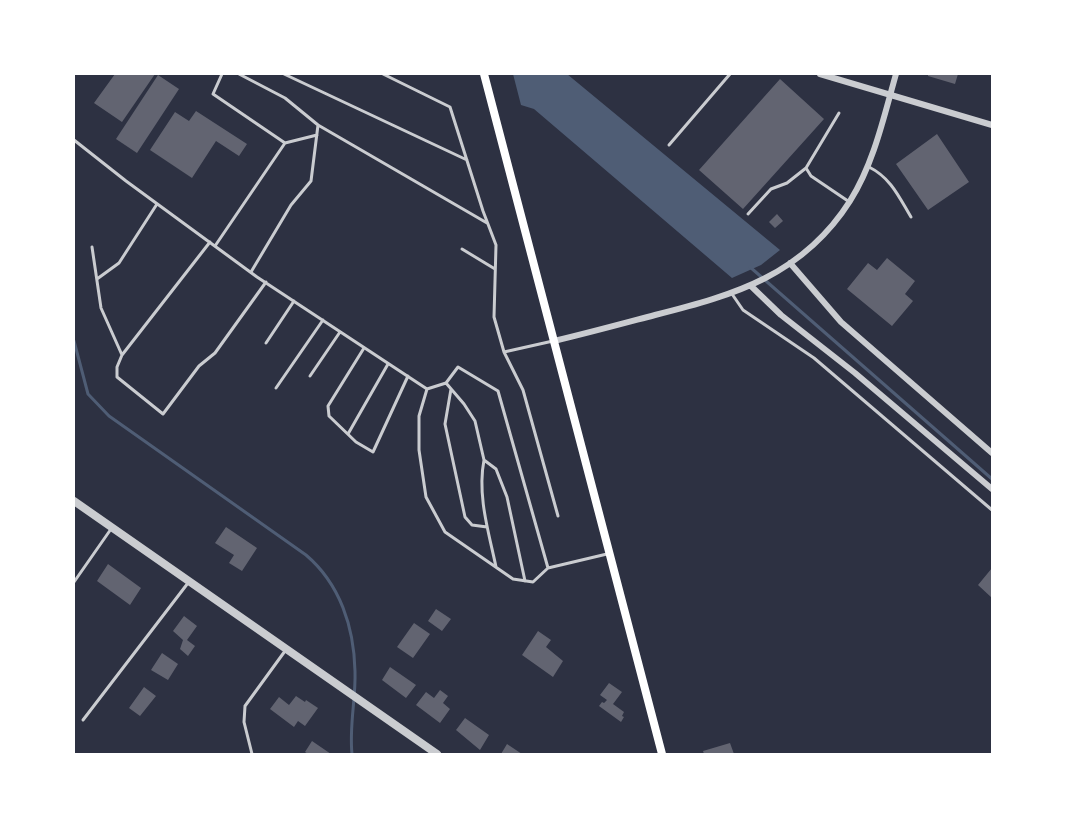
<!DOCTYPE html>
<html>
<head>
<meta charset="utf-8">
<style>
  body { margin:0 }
  #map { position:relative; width:1066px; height:828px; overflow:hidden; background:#2d3142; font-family:"PT Sans Narrow",sans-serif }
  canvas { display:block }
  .frame { position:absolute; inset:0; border:75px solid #fff; pointer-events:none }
</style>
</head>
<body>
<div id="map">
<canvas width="1066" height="828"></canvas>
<div class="frame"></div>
</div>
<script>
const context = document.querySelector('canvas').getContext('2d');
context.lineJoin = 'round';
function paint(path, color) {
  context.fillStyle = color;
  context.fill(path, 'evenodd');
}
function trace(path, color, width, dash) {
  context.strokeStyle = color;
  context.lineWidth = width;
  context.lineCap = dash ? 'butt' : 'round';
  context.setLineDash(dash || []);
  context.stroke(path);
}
paint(new Path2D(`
  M513 74H567L780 250 761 265 732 278 534 109 521 105Z`), '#4f5d75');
trace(new Path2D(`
  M750 267 992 479
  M74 341 88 394 109 416 306 555C340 584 354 627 355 671 356 699 349 726 352 754`), '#4f5d75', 3);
paint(new Path2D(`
  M115 74H155L122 122 94 103Z
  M928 74H958L955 84 928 76Z
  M158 75 179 89 137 153 116 139Z
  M780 79 824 119 743 209 699 170Z
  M196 111 247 144 239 156 216 141 192 178 150 150 175 112 189 121Z
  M937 134 969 182 928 210 896 164Z
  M777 214 783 221 775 228 769 222Z
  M887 258 915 281 905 294 913 301 892 326 847 289 868 263 877 270Z
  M226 527 257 548 242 571 229 563 234 555 215 543Z
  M108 564 141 588 130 605 97 581Z
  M992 568V598L978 585Z
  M436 609 451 619 442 631 428 621Z
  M184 616 197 626 187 640 195 646 188 656 180 649 183 640 173 631Z
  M414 623 430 634 413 658 397 647Z
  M538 631 551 640 546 647 563 661 553 677 522 655Z
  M162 653 178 664 168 680 151 670Z
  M390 667 416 685 406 698 382 680Z
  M609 683 622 692 613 704 624 712 622 716 624 717 621 722 599 706 602 702 604 703 607 700 600 695Z
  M144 687 156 696 140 716 129 708Z
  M440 690 448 696 443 703 450 709 440 723 416 705 426 692 434 698Z
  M296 696 305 702 306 700 318 708 305 726 298 721 294 727 270 709 279 697 289 705Z
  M465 718 489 735 480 750 456 730Z
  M312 741 331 754H308L305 752Z
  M730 743 734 754H704L703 751Z
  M507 744 522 754H501Z`), '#626471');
trace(new Path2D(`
  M239 74 285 98 318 125
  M284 74 467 160
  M383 74 450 107 483 211 496 245 494 317 504 352 553 341
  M839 113 806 168 811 176 848 201
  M74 140 126 181 257 277 427 389 446 383 458 367 498 391 548 568 607 554
  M285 143 317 135
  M669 145 730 74
  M869 167C891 178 899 197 911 217
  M748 214 771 189 787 183 806 168
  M215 246 285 143 213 94 222 74
  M92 247 101 308 122 355 117 367V377L163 414 199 366 215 353 266 282
  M462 249 495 269
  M251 272 291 205 311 181 318 125 487 223
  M97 279 119 263 157 204
  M732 294 743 310 814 358 992 510
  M266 343 294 301
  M364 348 328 406 329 416 356 442 373 452 408 376
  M504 352 523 390 558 516
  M122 355 210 242
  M310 376 340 332
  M446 383 464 404 475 421 484 460 496 469 507 497 525 581
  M276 388 323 320
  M427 389 419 416V450L426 497 445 532 513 579 533 582 548 568
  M451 389 445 424 465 517 472 525 487 527
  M348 434 388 364
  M484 460C477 496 489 533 496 567
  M74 582 111 529
  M83 720 188 583
  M252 754 244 722 245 706 285 651`), '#caccd0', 3);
trace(new Path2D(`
  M820 74 992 125
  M790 263 841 322 992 453
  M751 286 781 315 855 373 992 489
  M554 341C588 333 621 324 655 315 735 295 803 275 850 201 874 163 884 116 896 74`), '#caccd0', 6);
trace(new Path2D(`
  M74 501 437 754`), '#caccd0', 8);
trace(new Path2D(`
  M484 74 662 754`), '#fff', 8);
</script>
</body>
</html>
